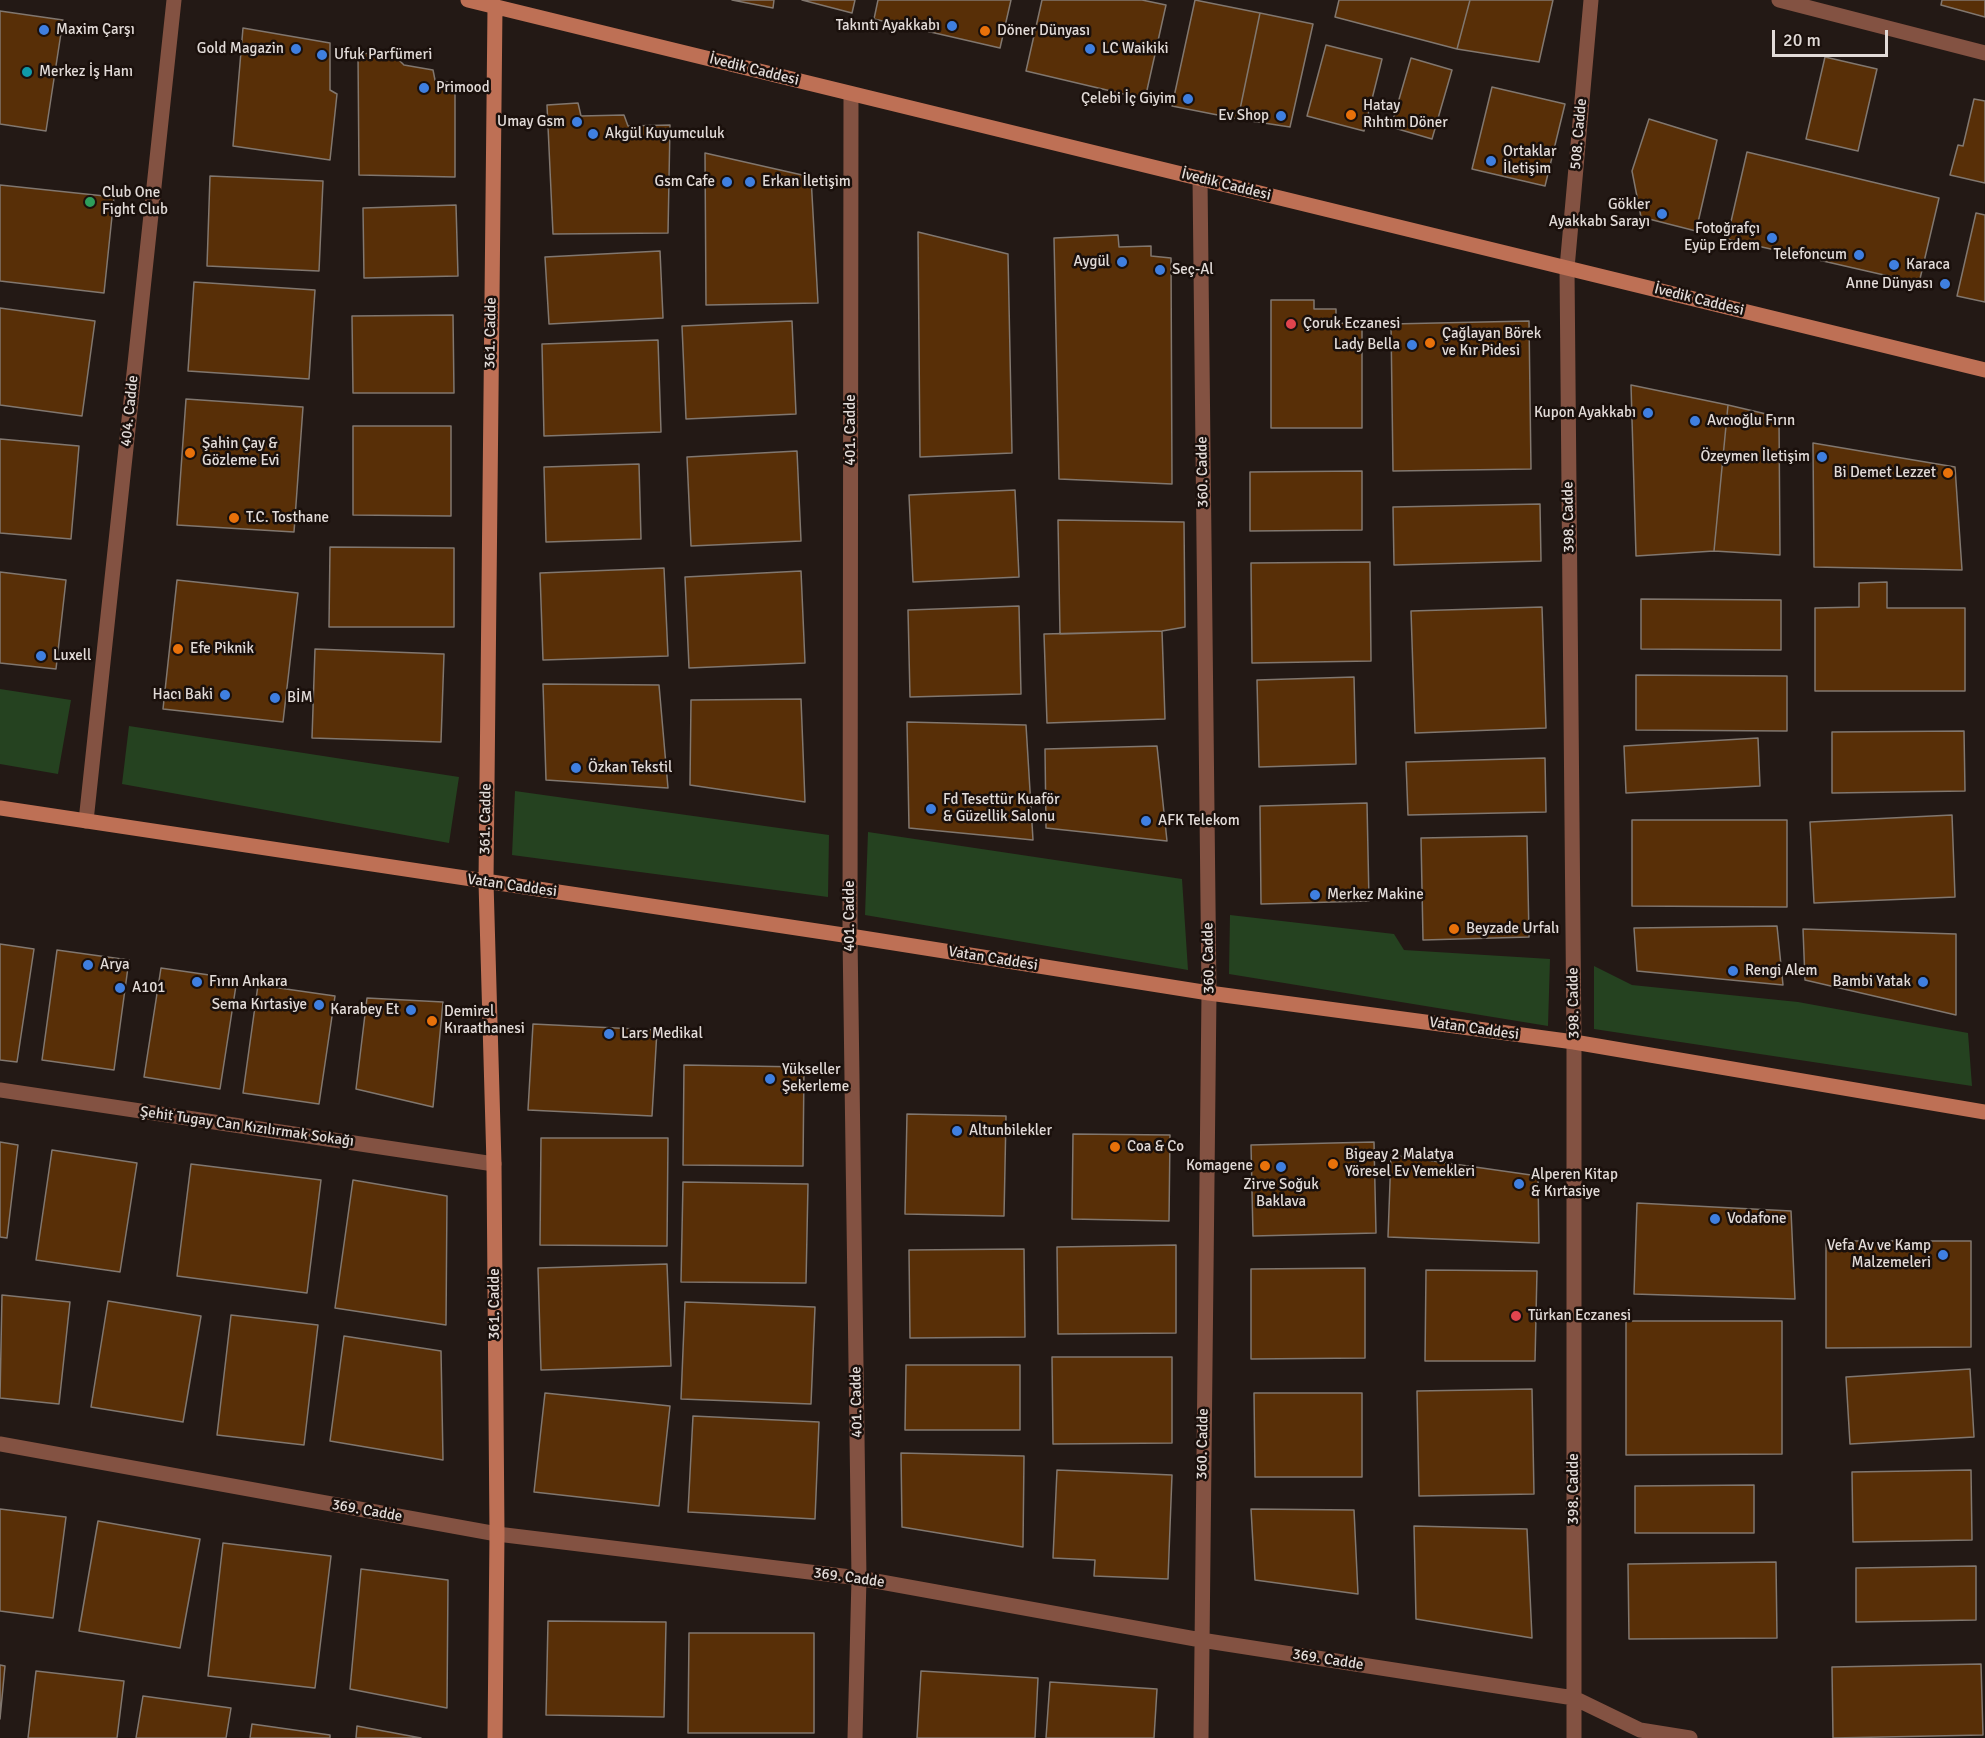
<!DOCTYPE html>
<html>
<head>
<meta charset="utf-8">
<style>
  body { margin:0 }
  #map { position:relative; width:1985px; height:1738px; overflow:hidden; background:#231915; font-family:Signika,sans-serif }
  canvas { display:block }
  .scale { position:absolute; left:1772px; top:30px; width:116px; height:27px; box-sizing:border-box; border:3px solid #e2dbd8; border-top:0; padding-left:8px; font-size:18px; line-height:21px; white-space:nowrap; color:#e2dbd8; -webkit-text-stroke:4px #1a100c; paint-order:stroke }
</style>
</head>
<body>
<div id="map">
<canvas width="1985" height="1738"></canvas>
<div class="scale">20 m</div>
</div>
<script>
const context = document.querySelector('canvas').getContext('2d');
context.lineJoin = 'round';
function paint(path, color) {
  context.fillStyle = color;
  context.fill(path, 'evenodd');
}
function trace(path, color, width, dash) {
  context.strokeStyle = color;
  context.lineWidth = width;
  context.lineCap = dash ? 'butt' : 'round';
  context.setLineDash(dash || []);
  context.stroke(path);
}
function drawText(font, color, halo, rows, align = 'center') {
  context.font = font + ' Signika,sans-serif';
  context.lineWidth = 5;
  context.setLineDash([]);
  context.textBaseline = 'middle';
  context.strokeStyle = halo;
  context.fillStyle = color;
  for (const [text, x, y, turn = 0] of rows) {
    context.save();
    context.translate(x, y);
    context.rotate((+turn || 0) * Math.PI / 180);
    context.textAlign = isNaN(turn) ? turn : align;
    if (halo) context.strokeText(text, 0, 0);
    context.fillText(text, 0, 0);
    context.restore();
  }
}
paint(new Path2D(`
  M0 689 71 700 58 774 0 764Z
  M129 726 459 777 449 843 122 784Z
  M515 791 829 835 828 897 512 855Z
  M868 832 1182 879 1188 970 865 915Z
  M1230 915 1394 934 1404 950 1550 959 1548 1026 1229 974Z
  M1594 966 1632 985 1798 1002 1968 1033 1972 1086 1594 1029Z`), '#254220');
const building = new Path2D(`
  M732 0H774L773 8Z
  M802 0H855L852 13Z
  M878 0H1011L1000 48 874 19Z
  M1042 0H1142L1166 5 1145 99 1026 71Z
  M1195 0 1260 13 1238 119 1172 106Z
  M1339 0H1470L1457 49 1335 17Z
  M1470 0H1553L1539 62 1457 49Z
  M1942 0H1985V17L1941 5Z
  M0 11 63 20 46 131 0 124Z
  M1260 13 1313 24 1290 127 1238 119Z
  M243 28 330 43V90L337 94 330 160 233 146Z
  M1326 45 1382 59 1364 131 1307 116Z
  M358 53 394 55 404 65 433 70 435 80 455 83V177L359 175Z
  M1825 57 1877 69 1858 151 1806 139Z
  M1411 58 1452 70 1432 139 1391 127Z
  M1492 87 1565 104 1545 186 1472 169Z
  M1974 99 1985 101V183L1950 175 1958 145 1963 146Z
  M578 103 581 116 624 115 628 126 670 125 668 233 553 234 547 105Z
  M1649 119 1717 140 1696 231 1641 217 1632 171Z
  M1747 152 1939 198 1919 283 1727 239Z
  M705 153 811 177 818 303 706 305Z
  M210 176 323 181 319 271 207 266Z
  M0 185 114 197 104 293 0 281Z
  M456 205 458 276 364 278 363 208Z
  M1976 213 1985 215V302L1957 296Z
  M918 232 1008 254 1012 453 920 457Z
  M1118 235 1119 247 1151 246V256L1171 258 1172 484 1059 479 1054 238Z
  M660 251 663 318 549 324 545 257Z
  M194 282 315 290 309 379 188 371Z
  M1271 300H1314V309H1336V323L1362 324V428H1271Z
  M0 308 95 321 82 416 0 405Z
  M453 315 454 393H353L352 316Z
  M792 321 796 414 686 419 682 326Z
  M1529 321 1531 469 1393 471 1391 324Z
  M658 340 661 432 544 436 542 344Z
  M1631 385 1728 405 1714 551 1636 556Z
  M186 399 303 407 294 532 177 525Z
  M1728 405 1779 417 1780 555 1714 551Z
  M353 426H451V516L353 515Z
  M0 439 79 446 71 539 0 533Z
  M1813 443 1955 467 1962 570 1814 567Z
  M797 451 801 541 691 546 687 457Z
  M639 464 641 539 546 542 544 467Z
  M1362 471V530L1250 531V472Z
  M1015 490 1019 577 913 582 909 495Z
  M1540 504 1541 561 1394 565 1393 507Z
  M1058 520 1184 522 1185 627 1162 631 1060 634Z
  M330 547 454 548V627H329Z
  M1370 562 1371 661 1252 663 1251 563Z
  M664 568 668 656 543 660 540 573Z
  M801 571 805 663 689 668 685 577Z
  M0 572 66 580 56 669 0 663Z
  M177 580 298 593 283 722 163 709Z
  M1887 582V608H1965V691H1815V608L1859 607V583Z
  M1641 599 1781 600V650L1641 649Z
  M1019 606 1021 694 910 697 908 610Z
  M1542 607 1546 728 1415 733 1411 611Z
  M1162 631 1165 719 1047 723 1044 634Z
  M315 649 444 654 441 742 312 738Z
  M1636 675 1787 676V731L1636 730Z
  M1354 677 1356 764 1259 767 1257 680Z
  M543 684 659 685 668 788 546 780Z
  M801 699 805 802 690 785 691 700Z
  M907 722 1026 725 1033 840 909 828Z
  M1964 731 1965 791 1832 793V732Z
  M1758 738 1760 786 1626 793 1624 746Z
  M1157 746 1167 841 1046 828 1045 749Z
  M1545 758 1546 812 1408 815 1406 762Z
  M1367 803 1369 901 1261 904 1260 806Z
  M1952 815 1955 897 1814 903 1810 822Z
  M1632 820H1787V907L1632 906Z
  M1527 836 1529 937 1423 940 1421 838Z
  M1777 926 1783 985 1637 971 1634 928Z
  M1803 929 1956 934V1015L1805 980Z
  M0 944 34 949 17 1062 0 1060Z
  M57 950 129 960 114 1070 42 1060Z
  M161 968 237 979 220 1089 144 1077Z
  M258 985 335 996 319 1104 243 1093Z
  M367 998 443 1002 433 1107 356 1089Z
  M533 1024 657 1030 652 1116 528 1110Z
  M684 1065 804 1067 803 1166 683 1165Z
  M907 1114 1006 1116 1004 1216 905 1214Z
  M1073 1134 1170 1135 1169 1221 1072 1219Z
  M541 1138H668L667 1246 540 1245Z
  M0 1142 18 1145 7 1238 0 1237Z
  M1374 1142 1376 1233 1253 1236 1251 1145Z
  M52 1150 137 1163 120 1272 36 1260Z
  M1391 1155 1538 1176 1539 1243 1388 1237Z
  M191 1164 321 1180 307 1293 177 1276Z
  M353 1180 447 1196 446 1325 335 1308Z
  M683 1182 808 1184 806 1283 681 1282Z
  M1637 1203 1791 1211 1795 1299 1634 1294Z
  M1826 1241H1971V1347L1826 1348Z
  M1176 1245V1333L1058 1334 1057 1247Z
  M1024 1249 1025 1337 910 1338 909 1250Z
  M667 1264 671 1366 541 1370 538 1268Z
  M1365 1268V1358L1251 1359V1269Z
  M1426 1270 1537 1271 1535 1361H1425Z
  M2 1295 70 1302 59 1404 0 1398Z
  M108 1301 201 1316 183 1422 91 1407Z
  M685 1302 815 1307 811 1404 681 1399Z
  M231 1315 318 1325 304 1445 217 1435Z
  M1626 1321H1782V1454L1626 1455Z
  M344 1336 441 1351 443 1460 330 1441Z
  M1052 1357H1172V1443L1053 1444Z
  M906 1365H1020V1430H905Z
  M1970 1369 1974 1437 1850 1444 1846 1377Z
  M1532 1389 1534 1494 1419 1496 1417 1391Z
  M545 1393 670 1406 659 1506 534 1492Z
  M1254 1393H1362V1477H1255Z
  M693 1416 819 1422 815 1519 688 1512Z
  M901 1453 1024 1456 1023 1547 902 1527Z
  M1057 1470 1172 1475 1168 1579 1094 1576 1095 1560 1053 1558Z
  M1971 1470 1972 1540 1853 1542 1852 1472Z
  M1754 1485V1533H1635V1486Z
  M0 1509 66 1517 53 1618 0 1611Z
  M1251 1509 1354 1510 1358 1594 1255 1580Z
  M98 1521 200 1539 180 1648 79 1631Z
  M1414 1526 1527 1529 1532 1638 1416 1619Z
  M223 1543 331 1556 315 1688 208 1676Z
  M1776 1562 1777 1638 1629 1639 1628 1564Z
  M1976 1566V1620L1856 1622V1568Z
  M361 1569 448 1580 447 1708 350 1689Z
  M548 1621 666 1622 664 1717 546 1715Z
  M689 1633H814V1733H688Z
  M1981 1664 1983 1735 1833 1738 1832 1667Z
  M0 1665 5 1666 0 1719Z
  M36 1671 124 1681 117 1738H28Z
  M921 1671 1038 1678 1035 1738H917Z
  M1050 1682 1157 1689 1154 1738H1046Z
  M143 1696 231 1708 226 1738H136Z
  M252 1724 330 1735V1738H250Z
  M357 1726 421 1738H356Z`);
paint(building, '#582f07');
trace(building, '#81776f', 1.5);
trace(new Path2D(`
  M1779 0 1985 53
  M851 94 850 936 859 1578 855 1738
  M1200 178 1209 993 1201 1738
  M86 821 174 0
  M0 1090 494 1164
  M0 1444 497 1534 859 1578 1201 1640 1574 1698 1640 1730 1690 1738
  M1574 1738V1042L1567 268 1591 0`), '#835242', 15);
trace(new Path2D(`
  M468 0 1985 370
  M495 7 486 882 494 1164 497 1534 495 1738
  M0 808 850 936 1209 993 1574 1042 1985 1112`), '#be7055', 15);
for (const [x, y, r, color] of [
  [952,26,6,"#3f7fe0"],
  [44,30,6,"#3f7fe0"],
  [985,31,6,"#e8710a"],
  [296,49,6,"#3f7fe0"],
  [1090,49,6,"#3f7fe0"],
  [322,55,6,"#3f7fe0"],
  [27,72,6,"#0f9aa8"],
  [424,88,6,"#3f7fe0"],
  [1188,99,6,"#3f7fe0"],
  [1351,115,6,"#e8710a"],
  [1281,116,6,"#3f7fe0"],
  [577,122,6,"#3f7fe0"],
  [593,134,6,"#3f7fe0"],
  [1491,161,6,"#3f7fe0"],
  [727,182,6,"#3f7fe0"],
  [750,182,6,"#3f7fe0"],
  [90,202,6,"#2e9e5b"],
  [1662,214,6,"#3f7fe0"],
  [1772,238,6,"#3f7fe0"],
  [1859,255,6,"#3f7fe0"],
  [1122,262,6,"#3f7fe0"],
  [1894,265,6,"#3f7fe0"],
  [1160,270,6,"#3f7fe0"],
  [1945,284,6,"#3f7fe0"],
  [1291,324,6,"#e0444e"],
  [1430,343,6,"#e8710a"],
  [1412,345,6,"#3f7fe0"],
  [1648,413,6,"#3f7fe0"],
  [1695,421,6,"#3f7fe0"],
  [190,453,6,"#e8710a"],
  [1822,457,6,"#3f7fe0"],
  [1948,473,6,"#e8710a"],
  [234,518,6,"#e8710a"],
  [178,649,6,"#e8710a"],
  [41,656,6,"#3f7fe0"],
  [225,695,6,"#3f7fe0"],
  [275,698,6,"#3f7fe0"],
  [576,768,6,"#3f7fe0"],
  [931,809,6,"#3f7fe0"],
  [1146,821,6,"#3f7fe0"],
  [1315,895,6,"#3f7fe0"],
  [1454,929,6,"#e8710a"],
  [88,965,6,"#3f7fe0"],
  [1733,971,6,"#3f7fe0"],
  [197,982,6,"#3f7fe0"],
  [1923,982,6,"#3f7fe0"],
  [120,988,6,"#3f7fe0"],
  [319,1005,6,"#3f7fe0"],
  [411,1010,6,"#3f7fe0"],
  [432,1021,6,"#e8710a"],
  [609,1034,6,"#3f7fe0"],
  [770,1079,6,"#3f7fe0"],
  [957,1131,6,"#3f7fe0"],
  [1115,1147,6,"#e8710a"],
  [1333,1164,6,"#e8710a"],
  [1265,1166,6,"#e8710a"],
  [1281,1167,6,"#3f7fe0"],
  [1519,1184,6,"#3f7fe0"],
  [1715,1219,6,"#3f7fe0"],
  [1943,1255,6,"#3f7fe0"],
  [1516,1316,6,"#e0444e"]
]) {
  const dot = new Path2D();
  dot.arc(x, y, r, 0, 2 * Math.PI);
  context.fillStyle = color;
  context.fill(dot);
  trace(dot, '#1a100c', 2);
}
drawText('15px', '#e2dbd8', '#1a100c', [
  ["Takıntı Ayakkabı",940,26,"right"],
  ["Maxim Çarşı",56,30],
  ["Döner Dünyası",997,31],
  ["Gold Magazin",284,49,"right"],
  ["LC Waikiki",1102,49],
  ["Ufuk Parfümeri",334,55],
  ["Merkez İş Hanı",39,72],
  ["Primood",436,88],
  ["Çelebi İç Giyim",1176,99,"right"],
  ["Hatay",1363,106],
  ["Rıhtım Döner",1363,123],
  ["Ev Shop",1269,116,"right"],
  ["Umay Gsm",565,122,"right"],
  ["Akgül Kuyumculuk",605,134],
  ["Ortaklar",1503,152],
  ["İletişim",1503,169],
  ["Gsm Cafe",715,182,"right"],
  ["Erkan İletişim",762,182],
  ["Club One",102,193],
  ["Fight Club",102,210],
  ["Gökler",1650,205,"right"],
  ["Ayakkabı Sarayı",1650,222,"right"],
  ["Fotoğrafçı",1760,229,"right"],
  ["Eyüp Erdem",1760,246,"right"],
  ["Telefoncum",1847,255,"right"],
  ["Aygül",1110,262,"right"],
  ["Karaca",1906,265],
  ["Seç-Al",1172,270],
  ["Anne Dünyası",1933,284,"right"],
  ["Çoruk Eczanesi",1303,324],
  ["Çağlayan Börek",1442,334],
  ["ve Kır Pidesi",1442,351],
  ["Lady Bella",1400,345,"right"],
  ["Kupon Ayakkabı",1636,413,"right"],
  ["Avcıoğlu Fırın",1707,421],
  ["Şahin Çay &",202,444],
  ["Gözleme Evi",202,461],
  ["Özeymen İletişim",1810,457,"right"],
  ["Bi Demet Lezzet",1936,473,"right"],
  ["T.C. Tosthane",246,518],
  ["Efe Piknik",190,649],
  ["Luxell",53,656],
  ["Hacı Baki",213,695,"right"],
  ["BİM",287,698],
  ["Özkan Tekstil",588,768],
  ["Fd Tesettür Kuaför",943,800],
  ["& Güzellik Salonu",943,817],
  ["AFK Telekom",1158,821],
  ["Merkez Makine",1327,895],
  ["Beyzade Urfalı",1466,929],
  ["Arya",100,965],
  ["Rengi Alem",1745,971],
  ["Fırın Ankara",209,982],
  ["Bambi Yatak",1911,982,"right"],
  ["A101",132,988],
  ["Sema Kırtasiye",307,1005,"right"],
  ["Karabey Et",399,1010,"right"],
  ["Demirel",444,1012],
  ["Kıraathanesi",444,1029],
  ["Lars Medikal",621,1034],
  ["Yükseller",782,1070],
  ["Şekerleme",782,1087],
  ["Altunbilekler",969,1131],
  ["Coa & Co",1127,1147],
  ["Bigeay 2 Malatya",1345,1155],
  ["Yöresel Ev Yemekleri",1345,1172],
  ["Komagene",1253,1166,"right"],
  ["Alperen Kitap",1531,1175],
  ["& Kırtasiye",1531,1192],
  ["Zirve Soğuk",1281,1185,"center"],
  ["Baklava",1281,1202,"center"],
  ["Vodafone",1727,1219],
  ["Vefa Av ve Kamp",1931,1246,"right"],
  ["Malzemeleri",1931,1263,"right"],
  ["Türkan Eczanesi",1528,1316]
], 'left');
drawText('15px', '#e2dbd8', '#1a100c', [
  ["İvedik Caddesi",754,70,14],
  ["508. Cadde",1579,134,-85],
  ["İvedik Caddesi",1226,185,14],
  ["İvedik Caddesi",1699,300,14],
  ["361. Cadde",491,333,-89],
  ["404. Cadde",130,411,-84],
  ["401. Cadde",851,430,-90],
  ["360. Cadde",1203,472,-91],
  ["398. Cadde",1569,517,-91],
  ["361. Cadde",486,819,-89],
  ["Vatan Caddesi",512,886,8],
  ["401. Cadde",850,916,-90],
  ["360. Cadde",1209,958,-91],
  ["Vatan Caddesi",993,959,9],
  ["398. Cadde",1574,1003,-91],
  ["Vatan Caddesi",1474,1029,8],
  ["Şehit Tugay Can Kızılırmak Sokağı",247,1127,8],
  ["361. Cadde",495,1304,-90],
  ["401. Cadde",857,1402,-91],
  ["360. Cadde",1203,1444,-89],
  ["398. Cadde",1574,1489,-90],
  ["369. Cadde",367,1511,10],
  ["369. Cadde",849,1578,8],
  ["369. Cadde",1328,1660,9]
]);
</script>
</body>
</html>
